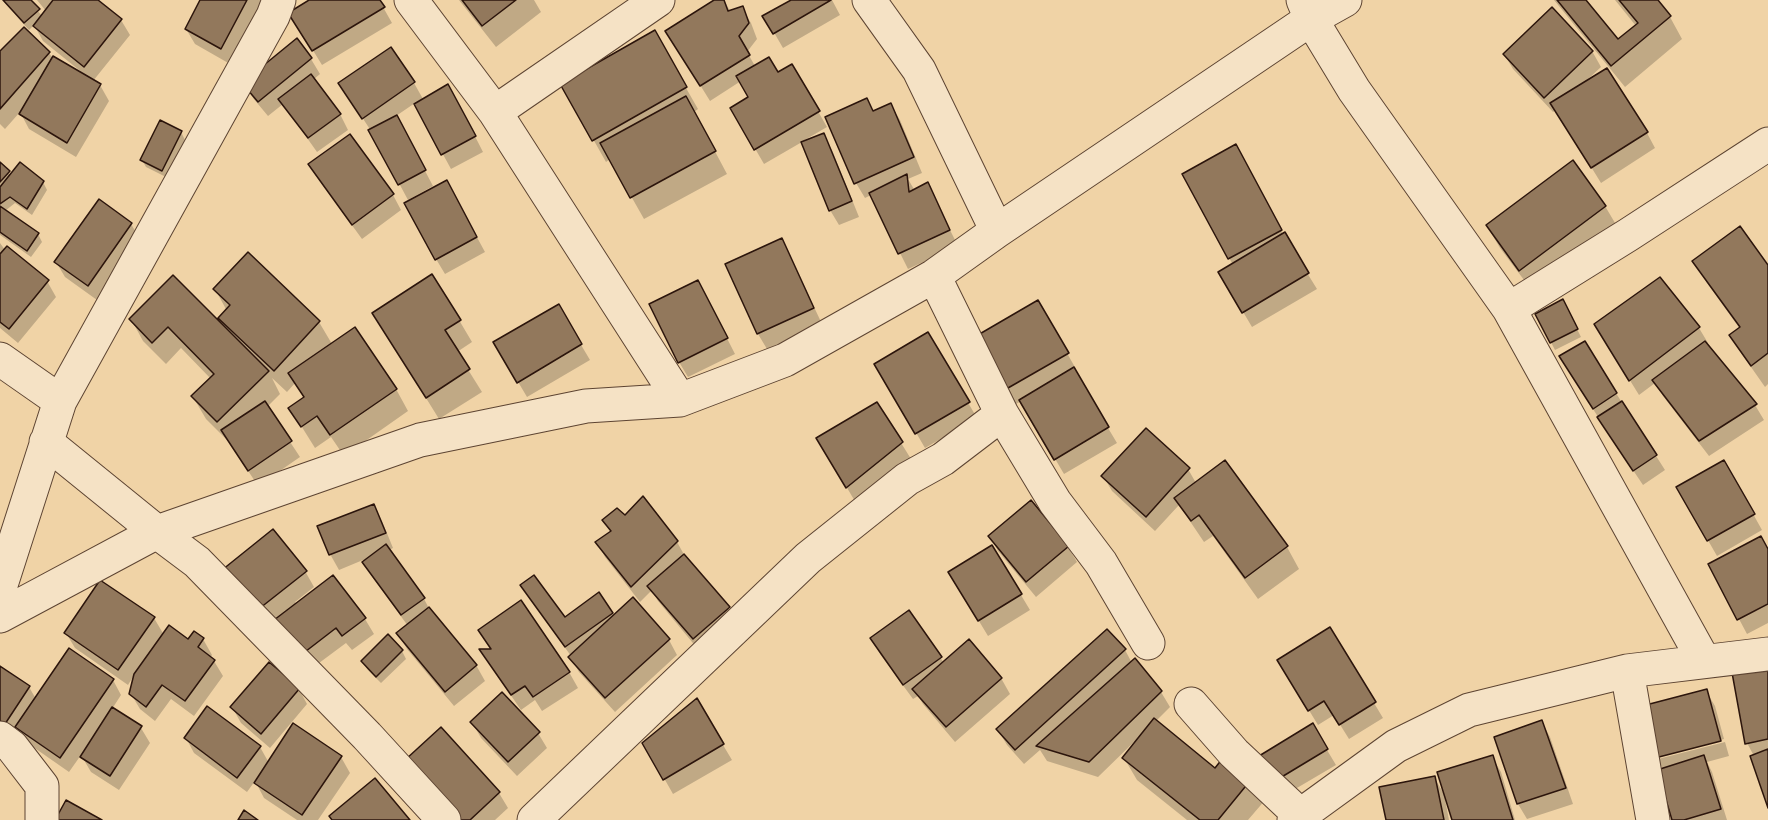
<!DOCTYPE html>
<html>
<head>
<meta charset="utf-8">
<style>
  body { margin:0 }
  canvas { display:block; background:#f0d3a6 }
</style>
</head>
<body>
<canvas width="1768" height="820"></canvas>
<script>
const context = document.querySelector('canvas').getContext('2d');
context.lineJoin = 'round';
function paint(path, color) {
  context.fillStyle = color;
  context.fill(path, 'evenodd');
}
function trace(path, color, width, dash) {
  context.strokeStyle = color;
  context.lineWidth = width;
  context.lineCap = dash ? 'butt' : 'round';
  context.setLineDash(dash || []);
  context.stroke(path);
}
paint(new Path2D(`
  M2 0H29L42 16 46 11 37 0H96L121 20 130 35 93 81 100 85 109 101 76 157 29 129 20 112 5 129 0 124V53H49L52 57 82 75 84 74 43 41 34 25 29 30Z
  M202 0H260L262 4 230 64 195 44 186 29Z
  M312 0H379L392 23 322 65 290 13Z
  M459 0H534L541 12 496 47Z
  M717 0H724L730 11 742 8 751 23 757 39 747 52 755 66 778 74 792 66 827 127 803 141 804 143 823 135 832 150 859 217 839 225 830 210 802 142 764 164 732 109 750 98 741 81 710 101 676 46Z
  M794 0H832L840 15 783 48 765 17Z
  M1554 0H1584L1617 41 1636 26 1615 0H1656L1670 17 1682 39 1625 87Z
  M654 32 698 109 694 112 727 174 644 219 610 159 606 162 562 84Z
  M296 41 311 59 320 74 313 80 340 114 348 130 317 152 283 104 268 116 253 98 244 83Z
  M1592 51 1601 67 1586 81 1647 133 1655 148 1601 183 1556 110 1553 112 1513 69 1504 54Z
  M340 83H414L423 99 457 101 483 152 451 169 415 103 396 116 433 186 408 200 371 131Z
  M891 105 900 120 922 173 908 179 915 191 927 184 958 246 908 269 871 195 865 198 856 183Z
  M181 132 185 140 166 177 146 167 142 160Z
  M350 136 393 195 401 210 362 239 319 180 310 164Z
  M0 164 11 176 43 182 47 190 32 215 15 203 5 211 38 234 42 242 31 257 0 235Z
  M1248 168 1283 234 1317 289 1252 327 1220 273 1233 265 1184 174Z
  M455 197 485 252 445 274 436 259Z
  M1605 206 1618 228 1533 292 1500 248 1487 226Z
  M131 224 140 239 97 300 65 277 56 262Z
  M782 240 790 256 822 324 767 349 758 334 727 265Z
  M0 243 5 250 47 281 56 297 18 343 0 328Z
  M1694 261 1768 267V384L1765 387 1744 357 1731 335 1740 329 1707 283Z
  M1659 279 1699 328 1708 343 1706 345 1755 405 1764 420 1709 456 1663 396 1655 383 1639 395 1605 340Z
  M215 289 319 322 332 344 396 389 408 411 344 456 331 437 315 448 290 408 304 398 295 383 287 392 272 378 280 394 267 407 300 457 258 486 230 443 206 419 193 397 211 379 181 348 166 364 143 341 131 319 225 328 220 319 227 311Z
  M706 297 735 354 688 377 679 362Z
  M1038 302 1076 369 1074 371 1117 443 1064 474 1021 401 1011 407 973 340Z
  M558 306 590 360 527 397 495 343Z
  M1567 309 1581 337 1555 350 1537 315Z
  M459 320 472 342 457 352 482 392 439 419 387 335Z
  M928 334 977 418 925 448 876 364Z
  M1584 343 1665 470 1643 485 1608 433 1570 372Z
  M877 404 911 459 856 503 818 439Z
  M1224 462 1287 547 1299 569 1258 599 1213 536 1204 542 1179 505 1155 531 1112 491 1103 476 1188 469 1196 483Z
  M1724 462 1762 530 1717 556 1678 488Z
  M1031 502 1068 547 1077 562 1036 597 998 551 990 536Z
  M374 505 382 521 393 548 389 550 424 599 432 614 476 665 485 681 454 706 407 649 398 634 408 626 373 578 363 560 339 570 330 554Z
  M625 517 677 542 686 558 728 608 737 624 702 654 658 601 652 590 640 602 605 557 597 542 611 533 604 521Z
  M992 547 1030 610 988 636 959 588Z
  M1768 551V623L1747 634 1739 619Z
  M305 571 314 587 295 602 297 604 365 619 374 634 352 650 346 643 311 669 233 585Z
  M531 600 564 620 612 613 614 616 669 640 677 655 615 712 579 672 570 657 571 656Z
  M909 612 944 663 1001 678 1010 694 955 742 923 704 918 696 913 699 880 654 872 639Z
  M154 618 164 635 188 641 203 639 212 655 210 658 214 661 223 676 194 716 171 699 155 721 140 709 131 694 136 672 128 685 75 648 66 633Z
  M1107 631 1125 650 1132 663 1135 660 1161 692 1170 707 1155 722 1215 770 1227 756 1266 799 1248 820H1187L1137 780 1124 758 1136 743 1134 742 1098 777 1047 761 1040 750 1024 764 1007 745 998 730Z
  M388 637 402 651 406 659 381 683 367 669 363 661Z
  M1768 661V804L1754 756 1747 743Z
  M490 665 569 672 578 688 542 711 535 700 521 710Z
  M0 668 29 687 36 699 113 680 121 695 112 709 141 728 150 743 119 790 91 772 81 755 69 772 26 742 19 731 14 739 0 729Z
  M1288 676 1374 703 1383 718 1349 739 1334 715 1318 725Z
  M299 689 307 704 270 748 241 723 232 707Z
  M1706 691 1715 706 1724 739 1658 756V759L1725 742 1729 756 1707 762 1712 772 1727 820H1674L1663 769 1656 757Z
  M696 700 732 760 673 794 644 743Z
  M472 722 538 733 547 748 517 776 481 738Z
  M1542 722 1550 737 1573 804 1527 819 1518 804 1496 738Z
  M1312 725 1336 765 1285 795 1270 772Z
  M441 729 499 793 508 808 495 820H456Z
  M186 738 260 747 269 763 341 757 350 773 318 820H297L264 798 255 781 247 792 194 753Z
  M1492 757 1501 772 1515 820H1454Z
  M1434 777 1444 794 1449 820H1387Z`), '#0003');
const building = new Path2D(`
  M3 0H31L40 9 24 23Z
  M53 0H98L122 19 84 67 33 26Z
  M200 0H247L221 49 185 29Z
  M309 0H380L385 7 312 51 288 13Z
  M462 0H516L482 26Z
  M714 0H724L728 11 743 6 749 23 739 36 750 55 700 86 665 31Z
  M791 0H831L773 34 762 16Z
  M1557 0H1586L1618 39 1638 23 1619 0H1658L1671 16 1611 66Z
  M1552 7 1593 51 1544 98 1503 54Z
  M24 27 50 52 0 109V51Z
  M655 30 687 87 592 141 560 84Z
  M297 38 312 58 258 102 242 83Z
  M391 47 415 82 362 119 338 83Z
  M53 56 101 84 67 143 19 114Z
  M769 57 778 72 792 64 820 111 754 150 730 108 748 97 736 76Z
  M1607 68 1648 132 1591 168 1550 103Z
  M311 74 341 114 308 138 278 99Z
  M448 84 476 136 441 155 414 104Z
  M686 96 716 151 630 198 600 143Z
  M867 98 873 111 891 103 914 157 854 184 825 117Z
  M397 115 426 170 398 185 368 130Z
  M160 120 182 131 162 171 140 160Z
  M824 133 852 201 829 211 801 142Z
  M350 134 394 194 352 225 308 164Z
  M1236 144 1282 230 1228 259 1182 174Z
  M1573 160 1606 206 1519 271 1486 225Z
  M0 162 10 171 0 182Z
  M20 162 44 181 27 209 10 197 0 204V187Z
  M907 174 909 192 928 182 950 230 898 254 869 193Z
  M447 180 477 237 435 260 404 203Z
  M99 199 132 223 88 286 54 262Z
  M0 206 39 233 27 251 0 232Z
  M1740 226 1768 265V353L1751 366 1729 335 1740 327 1692 261Z
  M1285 232 1309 273 1242 313 1218 272Z
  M782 238 814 308 757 334 725 264Z
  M7 246 49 280 9 329 0 322V254Z
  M248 252 320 321 274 371 218 318 230 305 213 289Z
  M432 274 461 320 445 330 470 369 426 398 372 313Z
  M173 275 269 371 217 422 191 396 214 374 168 327 152 343 129 319Z
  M1660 277 1700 327 1629 381 1594 324Z
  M698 280 728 338 678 363 649 304Z
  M1563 299 1578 329 1550 343 1535 314Z
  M1038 300 1069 353 1001 392 971 339Z
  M559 304 582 344 517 383 493 342Z
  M355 327 397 389 330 435 317 416 301 427 288 408 304 397 288 373Z
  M928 332 970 402 915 434 874 364Z
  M1585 341 1617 393 1593 409 1559 356Z
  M1705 341 1757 404 1699 441 1652 380Z
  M1074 367 1109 427 1054 460 1019 400Z
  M265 401 292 441 248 471 221 430Z
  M1622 401 1657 455 1633 471 1597 417Z
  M877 402 903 442 846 488 816 438Z
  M1146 428 1190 468 1146 517 1101 476Z
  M1225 460 1288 546 1245 578 1199 515 1191 521 1174 498Z
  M1724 460 1755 514 1707 541 1676 487Z
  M643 496 678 541 631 587 595 542 611 531 602 520 617 508 625 515Z
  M1031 500 1069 546 1026 582 988 536Z
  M374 504 386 533 329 555 317 526Z
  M273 529 307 571 255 612 222 570Z
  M1761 536 1768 549V604L1737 620 1708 564Z
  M386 544 425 598 401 615 362 562Z
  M992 545 1022 594 978 621 948 572Z
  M684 554 730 607 693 639 647 586Z
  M333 575 366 618 342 636 336 628 301 655 274 620Z
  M534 575 565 617 599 592 613 613 565 647 520 585Z
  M100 580 155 617 118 670 64 633Z
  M633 597 670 639 605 698 568 657Z
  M521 600 570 672 533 697 525 686 511 695 479 649H491L478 630Z
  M429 607 477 665 445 692 396 633Z
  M909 610 942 657 903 685 870 638Z
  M169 625 188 639 194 631 204 638 198 647 215 660 185 701 162 685 146 707 129 694 134 674Z
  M1330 627 1376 702 1339 725 1324 701 1308 711 1277 660Z
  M1107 629 1126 649 1015 750 996 729Z
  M388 634 403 650 376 677 361 661Z
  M969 639 1002 678 946 727 912 689Z
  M69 648 114 679 60 758 15 727Z
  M1135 658 1162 691 1089 762 1036 746Z
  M1768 660V739L1745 744 1731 667Z
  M269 662 300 688 261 734 230 707Z
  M0 666 30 686 5 724 0 721Z
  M1707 689 1721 741 1655 758 1642 706Z
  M502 692 540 732 508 762 470 722Z
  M697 698 724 744 663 780 642 743Z
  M207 706 261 746 237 778 184 738Z
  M112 707 142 726 110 776 80 757Z
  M1154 718 1215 768 1226 754 1254 776 1218 820H1200L1122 758Z
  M1542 720 1566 788 1517 804 1494 737Z
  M293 723 342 756 302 815 254 783Z
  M1313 723 1328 749 1275 781 1259 756Z
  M441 727 500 792 470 820H459L405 760Z
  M1768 749V808L1750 756Z
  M1493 755 1513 820H1452L1437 772Z
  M1704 755 1721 809 1684 820H1672L1657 770Z
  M1435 776 1444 820H1386L1379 787Z
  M375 778 410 820H332L329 816Z
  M66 800 102 820H55Z
  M244 810 258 820H238Z`);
paint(building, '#92785c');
trace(building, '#2c150c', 1.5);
const minor = new Path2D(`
  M411 0 495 112 680 400
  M869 0 919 70 997 231
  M1303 0 1311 19 1354 90 1509 309 1704 661
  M495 112 658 0
  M1509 309 1628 235 1768 144
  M0 359 60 401
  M1002 414 1055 502 1101 563 1148 643
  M46 442 157 532 197 562 367 736 444 820
  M0 588 60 401 273 16 279 0
  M0 616 157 532 420 440 586 406 680 400 785 360 934 276 997 231 1311 19 1345 0
  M1627 671 1653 820
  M1191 704 1234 753 1300 815
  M0 738 12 747 42 786V820
  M534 820 808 558 907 479 943 459 1002 414 934 276
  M1294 820 1396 746 1469 710 1627 671 1768 654`);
trace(minor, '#5d4432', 35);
trace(minor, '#f5e2c5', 33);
</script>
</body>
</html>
